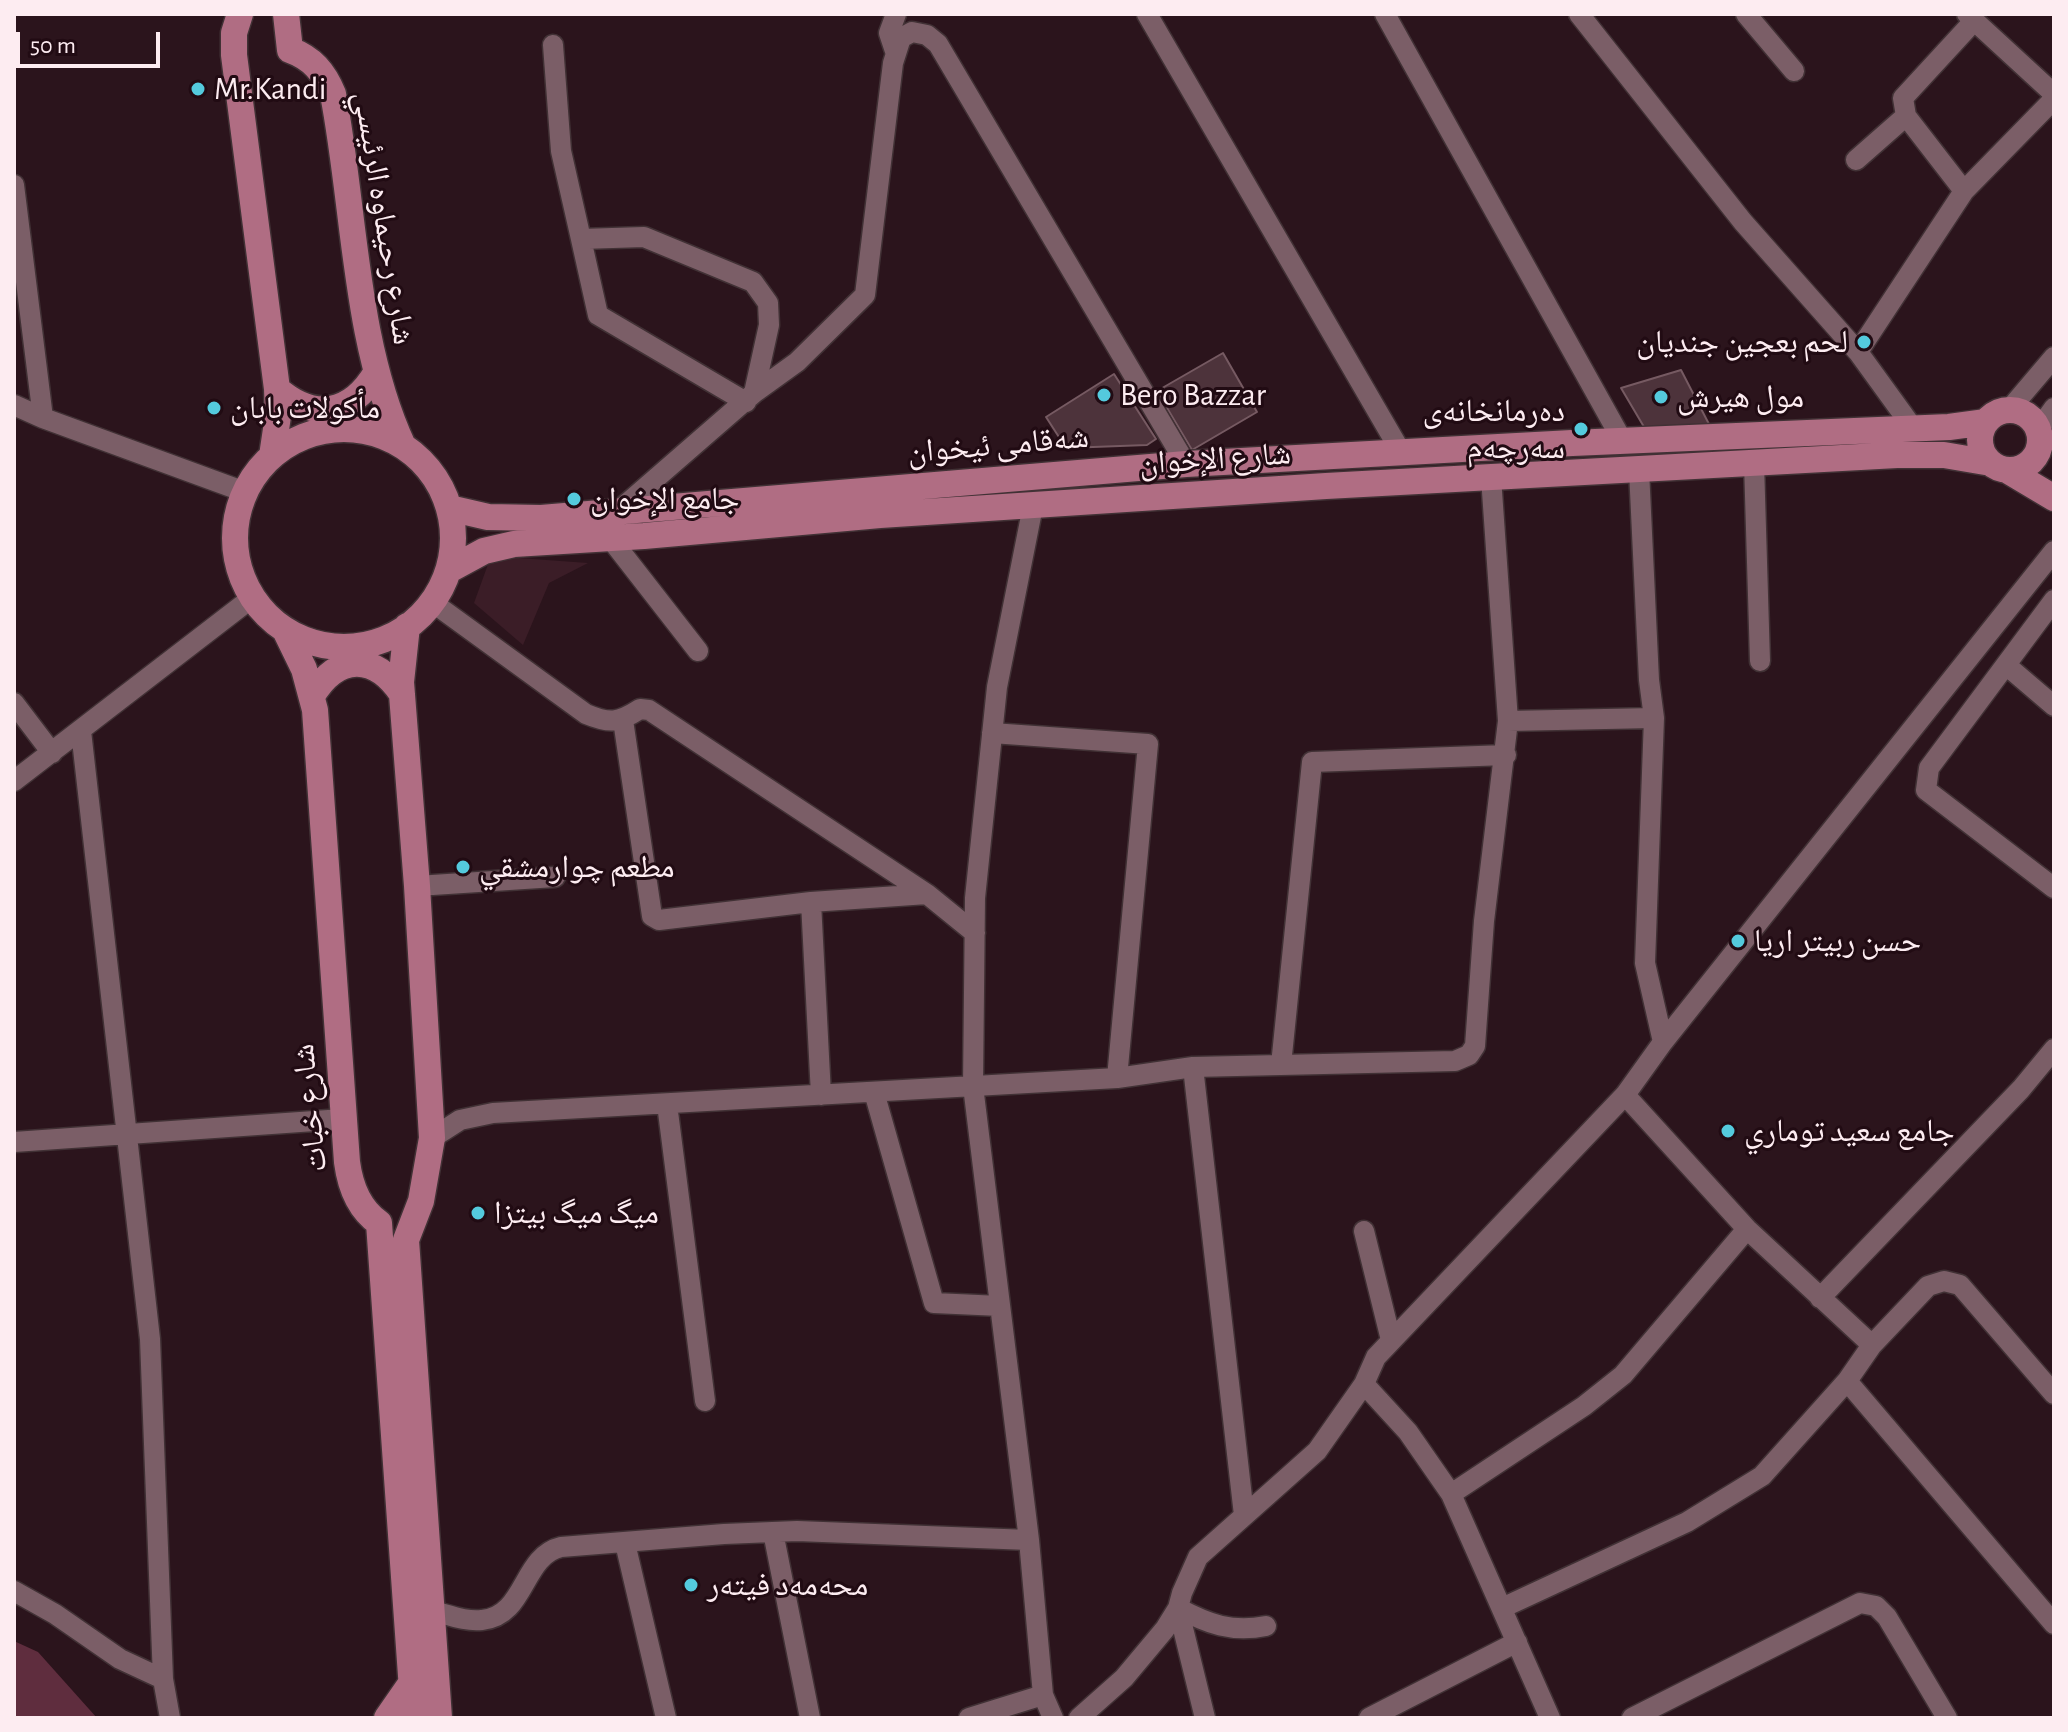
<!DOCTYPE html>
<html>
<head>
<meta charset="utf-8">
<style>
  body { margin:0 }
  #map { position:relative; width:2068px; height:1732px; overflow:hidden; background:#2b141c; font-family:"Alegreya Sans",sans-serif }
  canvas { display:block }
  .frame { position:absolute; inset:0; border:16px solid #fdecf1; pointer-events:none }
  .scale { position:absolute; left:16px; top:32px; width:144px; height:36px; box-sizing:border-box; border:4px solid #fdecf1; border-top:0; padding-left:10px; font-size:24px; line-height:28px; white-space:nowrap; color:#fdecf1; -webkit-text-stroke:6px #210b13; paint-order:stroke }
</style>
</head>
<body>
<div id="map">
<canvas width="2068" height="1732"></canvas>
<div class="frame"></div>
<div class="scale">50 m</div>
</div>
<script>
const context = document.querySelector('canvas').getContext('2d');
context.lineJoin = 'round';
function paint(path, color) {
  context.fillStyle = color;
  context.fill(path, 'evenodd');
}
function trace(path, color, width, dash) {
  context.strokeStyle = color;
  context.lineWidth = width;
  context.lineCap = dash ? 'butt' : 'round';
  context.setLineDash(dash || []);
  context.stroke(path);
}
function drawText(font, color, halo, rows, align = 'center') {
  context.font = font + ' "Alegreya Sans","Noto Naskh Arabic",sans-serif';
  context.lineWidth = 6;
  context.setLineDash([]);
  context.textBaseline = 'middle';
  context.strokeStyle = halo;
  context.fillStyle = color;
  for (const [text, x, y, turn = 0] of rows) {
    context.save();
    context.translate(x, y);
    context.rotate((+turn || 0) * Math.PI / 180);
    context.textAlign = isNaN(turn) ? turn : align;
    if (halo) context.strokeText(text, 0, 0);
    context.fillText(text, 0, 0);
    context.restore();
  }
}
paint(new Path2D(`
  M491 556 588 563 549 583 523 645 474 603Z`), '#3b1d27');
paint(new Path2D(`
  M14 1641 38 1652 97 1718H14Z`), '#5f2d3e');
const building = new Path2D(`
  M1223 353 1257 412 1192 450 1157 391Z
  M1681 370 1711 428 1647 432 1621 388Z
  M1114 374 1156 439 1147 445 1066 448 1046 417Z`);
paint(building, '#4d333b');
trace(building, '#765a62', 2);
const minor = new Path2D(`
  M1147 14 1401 452
  M1385 14 1622 440
  M1579 14 1743 222 1858 352 1913 428
  M1746 14 1794 71
  M1967 14 2054 94
  M553 45 561 151 581 239
  M895 51 889 33 896 14
  M1856 160 1906 116
  M14 185 43 418
  M1964 191 1906 116 1903 98 1973 22
  M1858 352 1964 191 2054 99
  M746 402 598 315 581 239 644 237 753 282 768 303 769 325 754 393
  M14 405 43 418 245 492
  M2009 410 2054 357
  M2038 430 2054 408
  M1754 463 1760 661
  M1639 470 1649 680 1654 718 1645 963 1663 1042
  M1033 506 997 687 975 898 973 1086 1029 1540 1043 1695
  M616 513 754 393 797 362 865 295 893 63 901 38 912 32 927 35 938 44 1186 464
  M610 538 698 651
  M2054 600 1929 768 1926 790 2054 888
  M432 602 586 714C610 724 618 723 640 709L649 710 927 894 975 933
  M2006 665 2054 706
  M14 703 52 753
  M623 720 652 916 659 920 811 902 927 894
  M1508 721 1654 718
  M81 731 150 1339 163 1679 170 1718
  M992 733 1148 744 1117 1078
  M14 781 253 597
  M417 886 555 877
  M811 902 821 1095
  M1281 1065 1312 762 1506 755
  M1193 1067 1244 1515
  M874 1092 934 1303 1000 1306
  M1625 1095 1747 1229 1872 1345 1928 1286 1944 1281 1960 1285 2054 1394
  M667 1104 705 1401
  M432 1138 460 1120 493 1113 1117 1078 1193 1067 1455 1061 1469 1055 1475 1046 1484 921 1508 721 1491 477
  M14 1142 343 1119
  M1364 1231 1391 1340
  M1820 1298 2021 1089 2054 1049
  M1847 1381 2054 1624
  M1364 1384 1408 1432 1451 1494 1550 1718
  M1451 1494 1584 1406 1623 1375 1747 1229
  M773 1532 810 1718
  M625 1543 666 1718
  M14 1591 55 1614 120 1659 163 1679
  M1178 1608 1205 1718
  M1178 1608C1208 1624 1232 1633 1266 1626
  M1502 1608 1687 1522 1762 1476 1847 1381 1872 1345
  M433 1611C449 1615 466 1622 482 1620 526 1616 522 1556 561 1547L724 1534 797 1531 1029 1540
  M969 1718 1043 1695 1053 1718
  M1079 1718 1124 1678 1165 1629 1178 1608 1182 1593 1198 1557 1317 1451 1364 1384 1376 1357 1625 1095 1663 1042 2054 551
  M1369 1718 1517 1642
  M1632 1718 1860 1603 1876 1606 1887 1617 1947 1718`);
const major = new Path2D(`
  M240 14 234 33V55L277 389 278 416 272 456
  M286 14 290 50C312 58 324 72 333 94 355 208 354 341 403 446
  M277 389C314 421 351 415 376 373
  M1980 440a30 30 0 1 1 60 0a30 30 0 1 1-60 0Z
  M235 538a109 109 0 1 1 218 0a109 109 0 1 1-218 0Z
  M2007 470 2054 498
  M449 508 488 517 541 518 1186 464 1572 443 1949 427 1986 422
  M449 570 484 551 514 544 644 536 880 515 1326 486 1897 455H1944L1991 463
  M407 626 401 682 417 886 432 1138 421 1201 406 1240 439 1718
  M285 630 304 669 315 710 347 1162C350 1185 359 1209 379 1223L414 1718
  M312 696C338 653 375 654 402 694
  M387 1718 412 1682`);
trace(minor, '#413135', 23);
trace(major, '#413135', 29);
trace(minor, '#7b5e67', 20);
trace(major, '#b06d83', 26);
for (const [x, y, r, color] of [
  [198,89,8,"#54cadd"],
  [1864,342,8,"#54cadd"],
  [1104,395,8,"#54cadd"],
  [1661,397,8,"#54cadd"],
  [214,408,8,"#54cadd"],
  [1581,429,8,"#54cadd"],
  [574,499,8,"#54cadd"],
  [463,867,8,"#54cadd"],
  [1738,941,8,"#54cadd"],
  [1728,1131,8,"#54cadd"],
  [478,1213,8,"#54cadd"],
  [691,1585,8,"#54cadd"]
]) {
  const dot = new Path2D();
  dot.arc(x, y, r, 0, 2 * Math.PI);
  context.fillStyle = color;
  context.fill(dot);
  trace(dot, '#210b13', 3);
}
drawText('32px', '#fdecf1', '#210b13', [
  ["Mr.Kandi",214,89],
  ["لحم بعجين جنديان",1848,342,"right"],
  ["Bero Bazzar",1120,395],
  ["مول هيرش",1677,397],
  ["مأكولات بابان",230,408],
  ["دەرمانخانەی",1565,411,"right"],
  ["سەرچەم",1565,448,"right"],
  ["جامع الإخوان",590,499],
  ["مطعم چوارمشقي",479,867],
  ["حسن ربيتر اريا",1754,941],
  ["جامع سعيد توماري",1744,1131],
  ["ميگ ميگ بيتزا",494,1213],
  ["محەمەد فیتەر",707,1585]
], 'left');
drawText('32px', '#fdecf1', '#210b13', [
  ["شارع رحيماوه الرئيسي",384,218,81],
  ["شەقامی ئیخوان",998,445,-5],
  ["شارع الإخوان",1215,459,-4],
  ["شارع خبات",310,1108,-96]
]);
</script>
</body>
</html>
